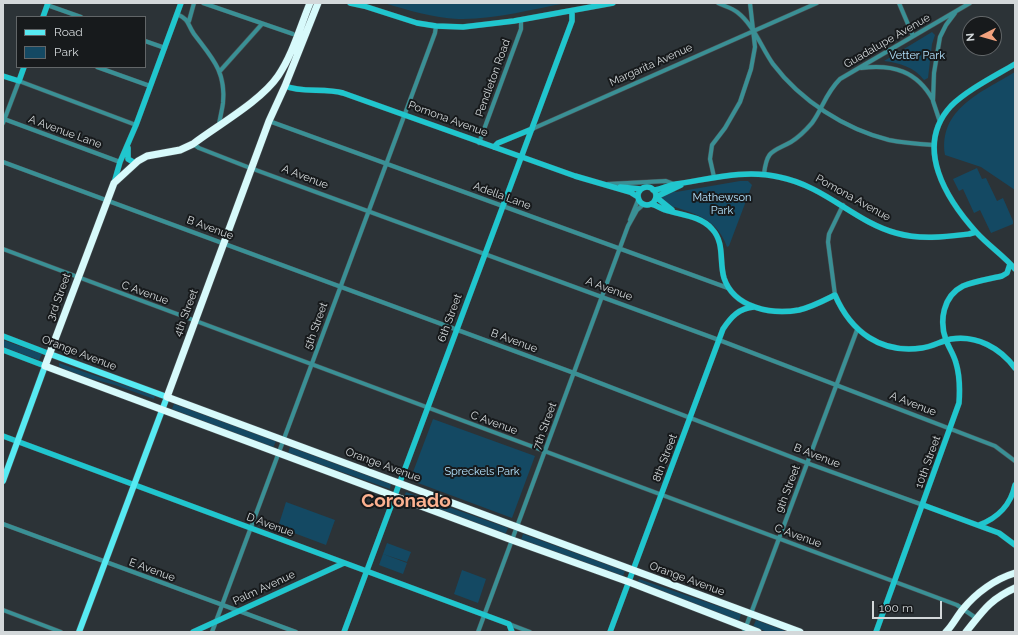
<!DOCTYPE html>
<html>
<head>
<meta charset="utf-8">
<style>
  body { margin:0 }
  #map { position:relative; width:1018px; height:635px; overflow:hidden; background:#2c3337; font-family:Raleway,sans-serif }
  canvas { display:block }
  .frame { position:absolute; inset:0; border:4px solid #d3d8da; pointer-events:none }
  .legend { position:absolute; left:16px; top:16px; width:130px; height:52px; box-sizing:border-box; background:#171a1c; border:1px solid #626668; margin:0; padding:5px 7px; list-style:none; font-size:12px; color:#d3d8da }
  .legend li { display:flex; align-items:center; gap:8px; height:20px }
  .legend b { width:20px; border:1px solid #626668 }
  .north { position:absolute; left:962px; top:16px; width:40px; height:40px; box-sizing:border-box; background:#171a1c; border:1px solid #626668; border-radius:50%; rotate:264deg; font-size:11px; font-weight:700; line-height:16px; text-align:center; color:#d3d8da }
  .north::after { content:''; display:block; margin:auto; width:14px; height:18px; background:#f1a17d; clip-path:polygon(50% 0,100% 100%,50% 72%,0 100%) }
  .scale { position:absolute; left:872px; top:601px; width:70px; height:18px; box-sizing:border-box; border:2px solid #d3d8da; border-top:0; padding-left:5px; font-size:12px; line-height:14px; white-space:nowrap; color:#d3d8da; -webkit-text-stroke:3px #171a1c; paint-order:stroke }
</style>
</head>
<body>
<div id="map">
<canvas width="1018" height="635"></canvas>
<div class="frame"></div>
<ul class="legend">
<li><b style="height:5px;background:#57eaf2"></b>Road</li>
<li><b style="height:11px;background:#144963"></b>Park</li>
</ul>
<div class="north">N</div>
<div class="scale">100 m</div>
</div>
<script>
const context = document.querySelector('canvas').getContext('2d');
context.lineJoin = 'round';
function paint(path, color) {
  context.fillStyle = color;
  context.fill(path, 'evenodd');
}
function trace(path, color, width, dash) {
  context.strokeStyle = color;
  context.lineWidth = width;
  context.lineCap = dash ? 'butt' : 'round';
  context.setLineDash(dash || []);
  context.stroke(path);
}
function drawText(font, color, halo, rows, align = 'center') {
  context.font = font + ' Raleway,sans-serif';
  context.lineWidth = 4;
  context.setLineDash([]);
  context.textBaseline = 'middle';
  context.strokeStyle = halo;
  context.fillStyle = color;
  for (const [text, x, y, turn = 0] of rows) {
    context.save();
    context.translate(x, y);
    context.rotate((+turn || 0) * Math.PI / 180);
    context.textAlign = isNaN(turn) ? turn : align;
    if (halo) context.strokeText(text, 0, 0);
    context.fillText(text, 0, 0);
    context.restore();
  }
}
paint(new Path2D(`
  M384 3H567C532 9 494 20 458 19 433 18 408 10 384 3Z
  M932 32 935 35 932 44 928 78 924 80C914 67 900 63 884 61Z
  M1015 72V190L981 167 945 155C938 109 982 92 1015 72Z
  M977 168 982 179 986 178 997 201 1003 198 1013 221V224L991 233 980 210 974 213 963 189 959 191 953 179Z
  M740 181H748L752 185 729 246 727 247C718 221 699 215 675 207L673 208 660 197 673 190 676 192Z
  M3 340 42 354 39 360 3 347Z
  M59 363C91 375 123 384 155 396L154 399 115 385 74 374 59 366Z
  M174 404 276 441 273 448 172 409Z
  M433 419 535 456 512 518 410 480Z
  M290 447 391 484 390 489 288 453Z
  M406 492 508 528 505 535 404 497Z
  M286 502 335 520 326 545 278 527Z
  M523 534 625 571 623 576C589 563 555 553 521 540Z
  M387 543 411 552 407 562 383 554Z
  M383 554 407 563 403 574 379 565Z
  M462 570 486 579 478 603 454 594Z
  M639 579 741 614 739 621 637 583Z
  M756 620 788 632H768L753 627Z`), '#144963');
const street = new Path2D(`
  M203 3 293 34
  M718 3C724 6 732 8 737 12 754 25 761 47 773 64 801 101 845 129 889 140 904 143 919 144 934 145
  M899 3 913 36
  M47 5 81 17
  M177 14C190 20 187 24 194 34 212 58 226 71 223 103 222 111 220 117 219 125
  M189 21 194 3
  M145 41 165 48
  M97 67 150 86
  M861 68C893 64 917 71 933 100
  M220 71 262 24
  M4 119 120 162
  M269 121 728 288
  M940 122 933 101 934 73 940 37 946 25 955 13
  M3 123 19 81 136 125
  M532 129 817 3
  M479 143 521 29V20
  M193 144 199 148 245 166 719 340 995 446 1015 461
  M3 162 574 373 807 463 923 505
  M764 174C767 149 773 152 791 142 799 137 806 130 812 123 823 108 825 94 840 79L970 3
  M714 177 710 159 712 145 725 128 740 102 751 69 755 47 750 3
  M608 184 666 181 674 184
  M630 220 639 198
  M3 249 957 605 976 618
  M835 295 828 242 829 234 843 205
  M3 524 296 632
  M3 610 61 632
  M509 624 530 632
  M212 632 435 33 436 26
  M478 632 628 226 637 210 644 204
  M744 632 857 330`);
const secondary = new Path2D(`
  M350 3 364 6 417 23 436 26 463 27 514 21 613 3
  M43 17 48 3
  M1015 64C995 76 967 90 951 106 913 147 947 200 977 233 989 246 1004 256 1015 269
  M3 76 19 81 24 67
  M285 86C301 93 324 88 343 93L575 176 630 192 638 197
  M494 147 498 143 532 129
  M128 148V159L135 163
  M114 183 120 162 136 125 181 3
  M620 187 641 189
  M638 196a9 9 0 1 1 18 0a9 9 0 1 1-18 0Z
  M653 190C661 190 668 185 676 184 710 179 745 169 779 177 825 186 855 222 896 233 920 240 944 237 969 234L976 232
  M656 197 681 185
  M656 197 672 210
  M651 204C656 205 660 208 665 210 681 215 701 216 712 229 725 243 719 261 724 278 734 308 772 315 799 310 812 307 823 301 835 295 851 332 881 354 922 348 932 347 941 341 951 339 977 335 1000 348 1015 368
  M3 336 50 354
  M3 350 45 366
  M3 436 509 624 512 632
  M923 505 988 529 999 533 1015 545
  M979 525C998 518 1011 504 1015 485
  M193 632 344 563
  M344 632 572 21V11
  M610 632 723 329C731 317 739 308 754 307
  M876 632 959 403C960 389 960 376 956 363 954 355 949 348 946 340 939 321 943 296 963 286 975 281 989 279 1002 276L1007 273 1010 264`);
const primary = new Path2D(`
  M50 354 167 397 79 632
  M3 481 45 366`);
const highway = new Path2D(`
  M310 3C300 27 293 54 278 76 261 101 218 125 193 144L180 150 147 156 138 161 114 183 45 366 512 540 629 582 758 632
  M318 3 285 86 269 121 167 397 800 632
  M946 632C953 625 957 616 963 609 976 593 995 579 1015 573
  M966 632C983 611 989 600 1015 588`);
trace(street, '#4a5154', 5);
trace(secondary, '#4a5154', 6);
trace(primary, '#4a5154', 7);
trace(highway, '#4a5154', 8);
trace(street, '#3a9095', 4);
trace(secondary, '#20c6ce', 5.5);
trace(primary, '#57eaf2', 6);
trace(highway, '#d7fafb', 7);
drawText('11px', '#d3d8da', '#171a1c', [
  ["Guadalupe Avenue",887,41,-30],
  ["Margarita Avenue",651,65,-24],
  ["Pendleton Road",493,78,-70],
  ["Pomona Avenue",448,119,20],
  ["A Avenue Lane",65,132,20],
  ["A Avenue",305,177,21],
  ["Adella Lane",502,196,20],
  ["Pomona Avenue",853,198,29],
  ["B Avenue",210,228,20],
  ["A Avenue",609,289,20],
  ["C Avenue",145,293,20],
  ["3rd Street",59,297,-70],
  ["4th Street",186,313,-69],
  ["6th Street",450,318,-70],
  ["5th Street",316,326,-70],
  ["B Avenue",514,341,20],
  ["Orange Avenue",79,353,21],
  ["A Avenue",913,404,21],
  ["C Avenue",494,423,20],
  ["7th Street",545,426,-70],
  ["B Avenue",817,456,21],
  ["8th Street",665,458,-69],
  ["10th Street",928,462,-70],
  ["Orange Avenue",383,465,20],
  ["9th Street",788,489,-69],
  ["D Avenue",270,525,20],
  ["C Avenue",798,536,20],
  ["E Avenue",152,570,20],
  ["Orange Avenue",687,579,20],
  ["Palm Avenue",264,588,-25]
]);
drawText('11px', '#b4e3fe', '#171a1c', [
  ["Vetter Park",917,56],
  ["Mathewson",722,198],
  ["Park",722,211],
  ["Spreckels Park",482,472]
]);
drawText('bold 19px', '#fdb190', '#171a1c', [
  ["Coronado",406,501]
]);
</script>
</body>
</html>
